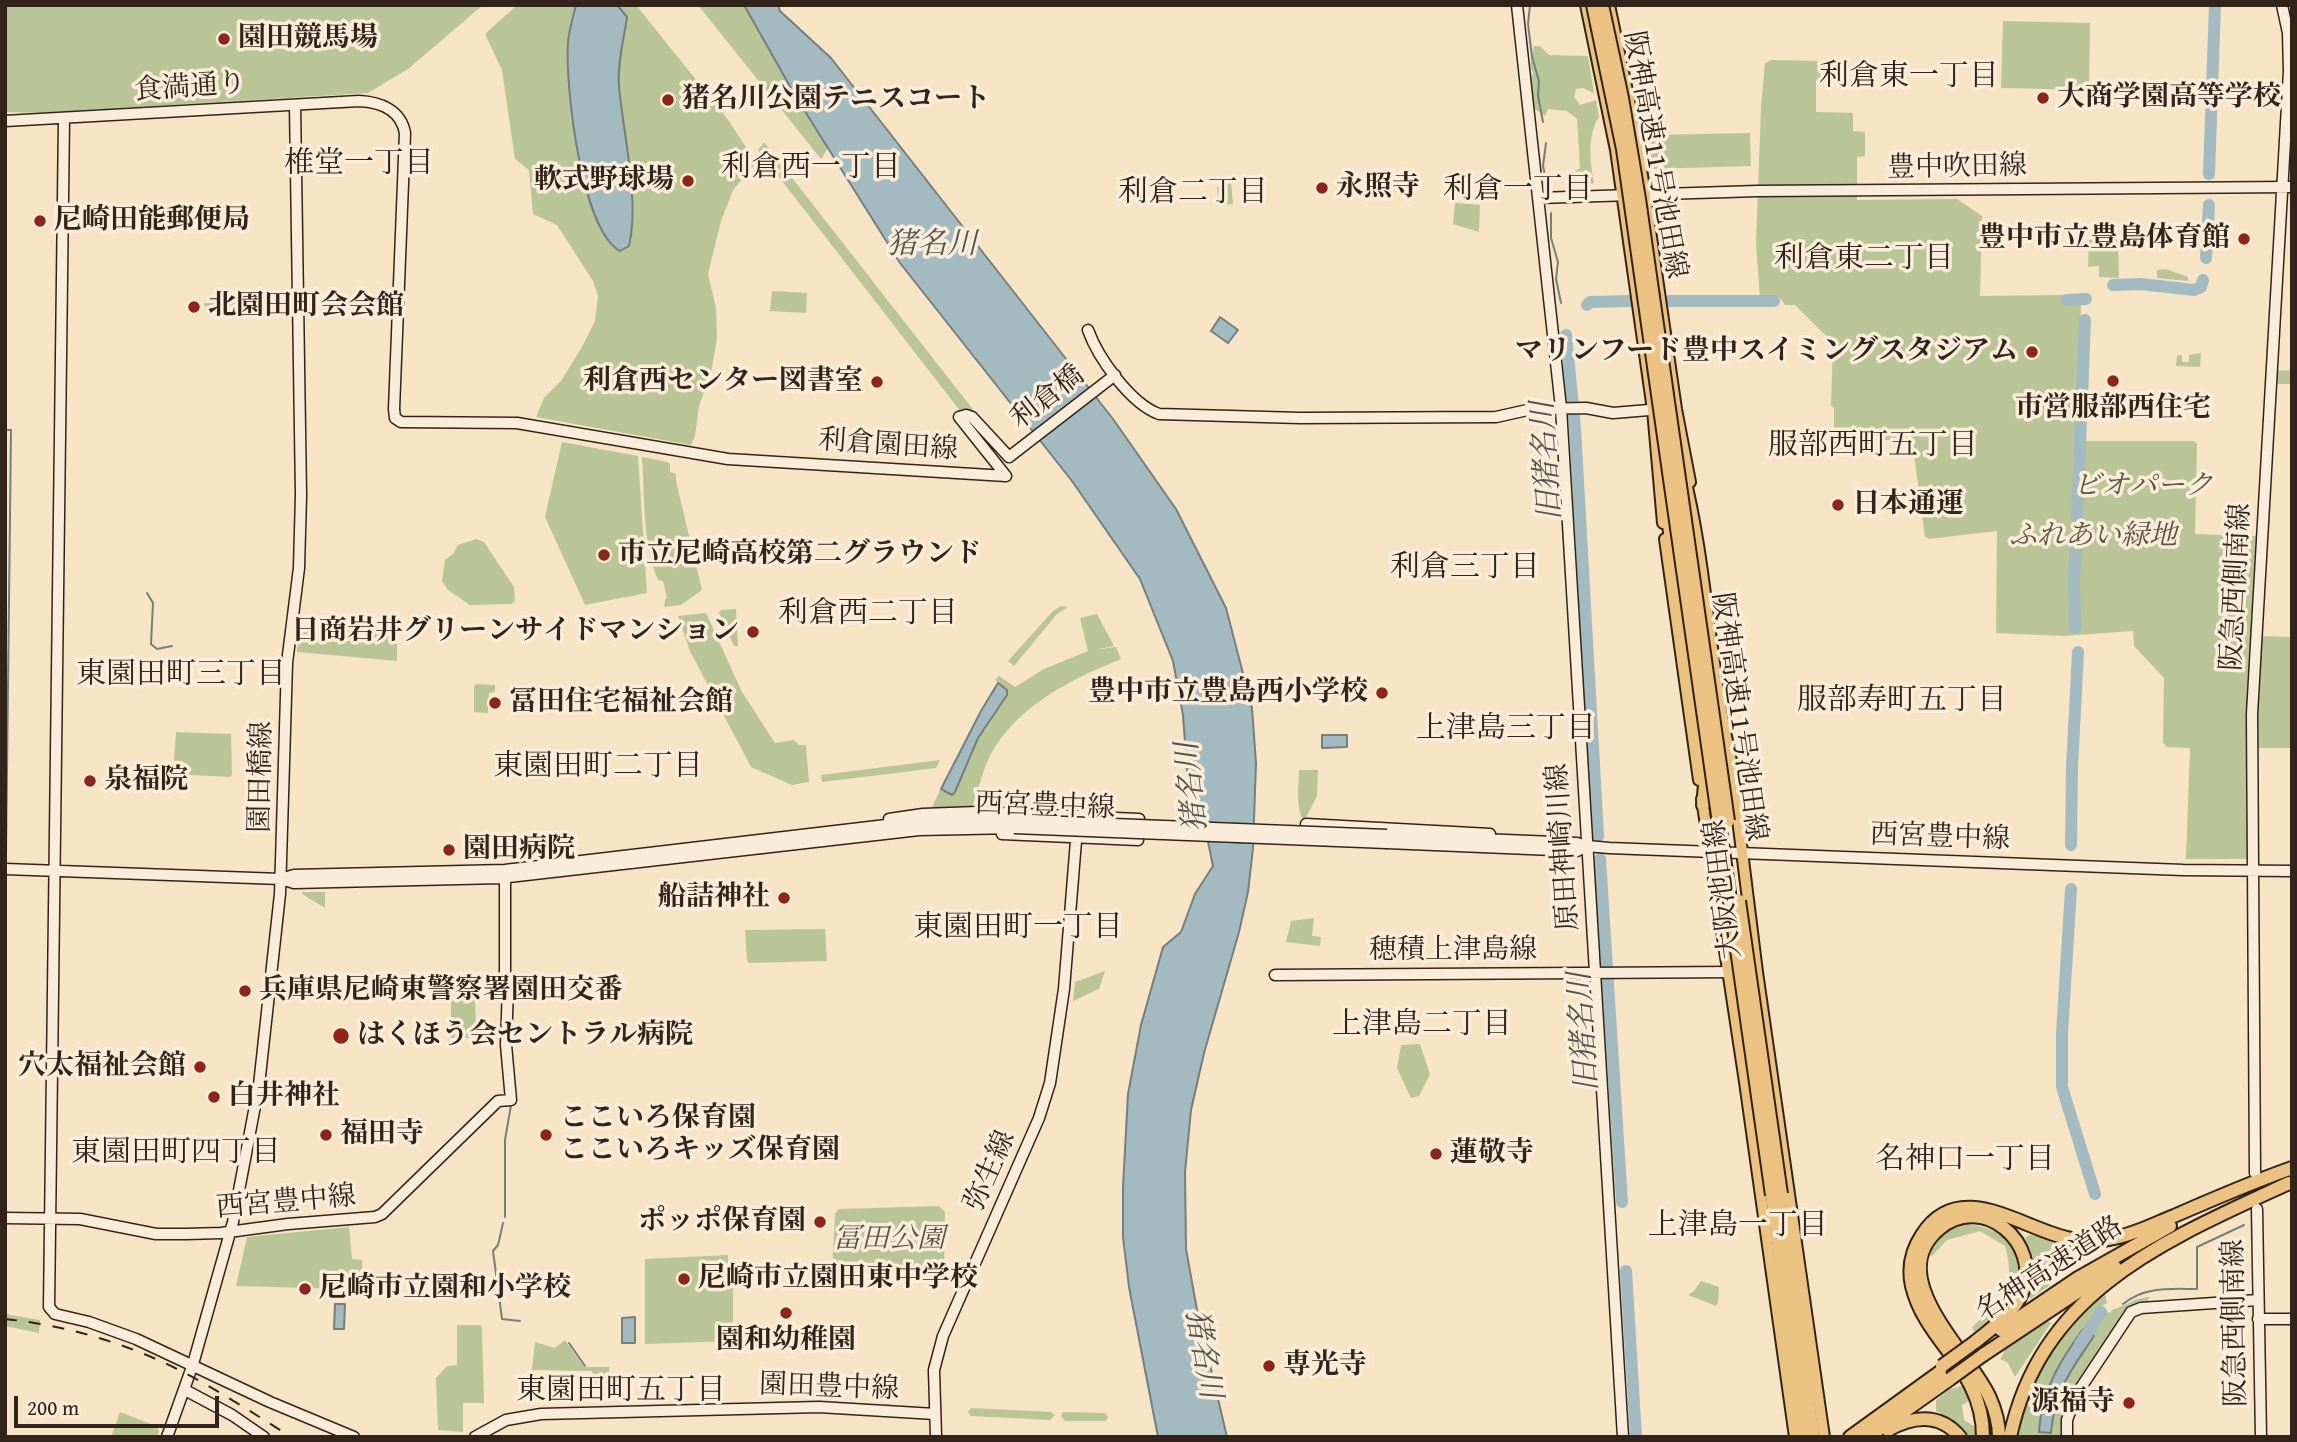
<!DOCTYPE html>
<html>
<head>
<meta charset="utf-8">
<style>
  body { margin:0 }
  #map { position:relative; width:2297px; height:1442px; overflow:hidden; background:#f6e4c5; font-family:"Gentium Book Plus",serif }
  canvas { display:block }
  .frame { position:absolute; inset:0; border:7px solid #33241b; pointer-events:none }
  .scale { position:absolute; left:14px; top:1396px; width:205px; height:32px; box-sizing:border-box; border:4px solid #33241b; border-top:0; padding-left:9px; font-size:21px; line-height:24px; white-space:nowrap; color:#33241b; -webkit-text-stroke:5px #f9edd9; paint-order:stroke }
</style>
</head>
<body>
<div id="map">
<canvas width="2297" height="1442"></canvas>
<div class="frame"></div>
<div class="scale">200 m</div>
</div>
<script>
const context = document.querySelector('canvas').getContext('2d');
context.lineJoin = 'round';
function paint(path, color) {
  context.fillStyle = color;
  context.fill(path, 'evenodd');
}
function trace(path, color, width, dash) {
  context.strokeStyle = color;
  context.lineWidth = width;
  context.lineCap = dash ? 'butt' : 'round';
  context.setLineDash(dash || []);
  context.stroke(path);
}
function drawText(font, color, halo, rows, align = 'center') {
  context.font = font + ' "Gentium Book Plus","Noto Serif JP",serif';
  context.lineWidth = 7;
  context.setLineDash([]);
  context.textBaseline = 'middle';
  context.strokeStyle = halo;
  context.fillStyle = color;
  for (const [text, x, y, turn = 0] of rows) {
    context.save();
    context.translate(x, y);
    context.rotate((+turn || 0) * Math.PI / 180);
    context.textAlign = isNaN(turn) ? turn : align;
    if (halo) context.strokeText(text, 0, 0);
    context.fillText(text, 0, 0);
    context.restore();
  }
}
paint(new Path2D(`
  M5 5H483L408 69 368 93 40 113 5 112Z
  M517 5H636L729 121 756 163 733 190 721 221 708 274 716 308 717 338 711 373 699 406 695 436 691 445 536 417 544 398 561 381 582 347 595 321 598 296 593 281 557 225 533 214 529 170 515 159 502 70 485 34Z
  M698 5H744L828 148 821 159Z
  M2003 21 2090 23 2089 90 2001 88Z
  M1534 46H1540L1549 55 1588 56 1594 93 1583 88 1576 89 1574 97 1580 105 1596 100 1599 117C1587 134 1590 163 1594 183L1581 186 1573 179V173L1580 168 1577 119 1567 111 1548 109 1545 116 1535 109C1534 94 1526 88 1533 73L1530 65Z
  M1771 60 1819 61 1821 63V79L1816 82V112L1853 113V131L1865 132V156L1857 157V200L1957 199 1982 216 1980 296 2065 295 2066 304H2081L2077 441H2194L2197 444 2195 534 2256 536 2259 538 2254 636 2292 637V748H2247L2248 859H2186L2190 748 2167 747 2163 743 2164 678 2134 646 2133 631 2063 636 1996 633 1997 531 1929 539 1925 537 1912 440H1872L1851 449 1834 450V408L1831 406 1833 343 1795 305H1785L1780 298 1760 299 1756 244 1761 107 1765 63Z
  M1750 133 1751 166 1649 169 1652 135Z
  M764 142 978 416 961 412 758 150Z
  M1231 182 1233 204 1219 205 1217 187Z
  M1455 203 1480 205 1479 232 1453 224Z
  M2118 238 2119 278 2099 277V266L2088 267 2089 240Z
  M2166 269 2188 277V281L2157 278V270Z
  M772 291 807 293 806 313 770 311Z
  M204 303H289L290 310 244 308 206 311Z
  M2201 353 2200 367 2176 366 2177 356 2182 355V362H2189V355Z
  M2292 370V384H2277V371Z
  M562 442 638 456 647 593 585 605 545 517Z
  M642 457 667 462 670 464V472L676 474V481L702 590 681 605 664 607 665 599 667 598 663 581 658 580C642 542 645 497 642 457Z
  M476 539 484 542 514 587 515 601 511 604 470 605 448 590 442 581 445 560 453 554 458 545Z
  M1061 606 1068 607 1057 614 1014 666 1008 661 1053 611Z
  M736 609 738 646H734L719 613 721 610Z
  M706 613 742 692 775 743 794 740 799 745H806L809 782 792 785 751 767 690 651 678 616Z
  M1097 614 1114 646 1093 650 1116 647 1121 659C1074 678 1024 702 995 747 984 763 979 788 972 807H932L940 790 952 795 956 792 978 738 1007 695V690L995 680 999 676 1015 687 1044 669 1088 651 1080 618Z
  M300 627 397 632V661L297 652Z
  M476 684 495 685V692L489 693 488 713 474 712V686Z
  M176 732 231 734 232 775 230 777 173 774Z
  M940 760 936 768 822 782 821 775Z
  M1299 770H1318L1317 796 1304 821C1295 808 1299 786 1299 770Z
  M302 892H325V908L302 894Z
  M1314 918 1312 936 1321 937 1320 946 1286 942 1291 921Z
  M825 929 827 961 749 963 747 960 745 930Z
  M1105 971 1099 989 1073 1001 1075 982Z
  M451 983H453V994L475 997 476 1038H451Z
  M1420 1044 1430 1074 1419 1096 1411 1098 1397 1068 1401 1045Z
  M939 1206 945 1212 944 1267 940 1272 835 1274 832 1271 835 1213 839 1209Z
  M1963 1224C2009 1225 2038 1264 2008 1305 2000 1316 1986 1324 1975 1333L1972 1327C2001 1302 2017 1288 2005 1246L1980 1231 1947 1240 1932 1256 1929 1254C1935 1237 1947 1231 1963 1224Z
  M349 1227 352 1259 362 1260 363 1284 349 1283 347 1289 236 1286 247 1237Z
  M2029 1235 2041 1236 2055 1244 2056 1254C2045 1265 2044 1271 2049 1286L2030 1299 2028 1293C2037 1273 2036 1258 2025 1238Z
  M728 1255V1269L733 1281V1341L645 1344V1259Z
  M1701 1281 1719 1287 1718 1303 1716 1306 1688 1295 1694 1291Z
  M2105 1293 2107 1303 2100 1307 2110 1313 2112 1310C2125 1306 2136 1297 2150 1297L2147 1303 2124 1316 2072 1391 2064 1421 2063 1437H2017C2026 1381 2060 1327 2105 1293Z
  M5 1314 40 1320 39 1333 5 1326Z
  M2046 1320 2051 1323 2015 1377 2008 1363 2000 1359 2008 1345Z
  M457 1325H481L482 1330 484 1403H463V1432L438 1430 436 1378 447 1366 457 1365Z
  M565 1340 584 1367H609L610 1392 595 1382 592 1371 532 1370 535 1342 555 1348Z
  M1965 1385 1972 1399 1962 1405 1964 1420 1977 1428 1978 1437H1968L1952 1419 1936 1411V1400L1950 1389Z
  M971 1408 1051 1412 1055 1415 1050 1420 971 1416 968 1412Z
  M120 1412 156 1426 159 1431 157 1437H111Z
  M1063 1412 1105 1413 1108 1417 1106 1421H1065L1061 1416Z`), '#b9c597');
const water = new Path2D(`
  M576 5H617L627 17C624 39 617 64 619 86 623 134 640 200 629 246L620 251C581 229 565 86 568 42 569 30 573 17 576 5Z
  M744 5H778L780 11 831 58 1113 419 1176 509 1226 608 1252 708 1256 763 1253 848 1248 892 1239 932 1204 1053 1191 1110 1185 1172 1186 1249 1197 1310 1227 1437H1158L1129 1287 1123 1237V1187L1128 1094 1141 1025 1163 947 1181 932 1195 894 1213 866 1201 808 1188 784 1183 715 1173 661 1140 579 1072 481 900 263 796 97Z
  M1220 317 1238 330 1228 343 1211 331Z
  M998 683 1007 690V695L978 738 955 792 952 795 941 789 981 711Z
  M1322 735H1347V747L1322 748Z
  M335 1304H345L344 1329H334Z
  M635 1317V1343H622V1318Z
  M2083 1329 2094 1336C2072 1369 2054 1391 2051 1433L2039 1432C2041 1391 2060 1361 2083 1329Z`);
paint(water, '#a3bbc0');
trace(water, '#767f7e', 2);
trace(new Path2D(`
  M1530 5 1528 24 1532 57 1539 81 1538 96 1543 122
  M1546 143 1543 166 1547 184
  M1551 213V238L1558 262 1556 279 1561 303
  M5 430H11L6 856
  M147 593 153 603 151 644 157 649 172 646
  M5 888V881
  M505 1217V1140L511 1105
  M503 1223 498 1245 493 1251 502 1319 520 1321
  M2123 1304C2145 1286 2170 1289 2197 1289V1247L2244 1225
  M569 1343 585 1366`), '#767f7e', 2);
trace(new Path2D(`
  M2209 174 2215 5
  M2206 258 2209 205
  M2113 285 2141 284 2194 290 2201 287 2203 280
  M2067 300 2086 299
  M1669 301H1774
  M1587 305 1590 302 1631 301
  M1566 335 1575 428 1598 836
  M2082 399 2085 320
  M2077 519 2081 420
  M2075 628 2074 579 2076 539
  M2071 845 2072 767 2078 652
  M1600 859 1622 1202
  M2071 889 2062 1033V1087L2095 1194
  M1626 1271 1636 1437
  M2080 1344 2101 1312`), '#a3bbc0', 12);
const secondary = new Path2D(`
  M1517 5 1561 408 1623 1437
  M64 119 49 1307 55 1314 89 1322 136 1339 270 1402 354 1437
  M5 121 359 101C380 102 401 110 405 133L394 409 395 418 401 422 517 423 728 459 1006 476
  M1538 198 1757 191 2292 187
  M1088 330C1098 358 1131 404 1159 414L1300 418 1496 417 1532 409 1586 408 1613 413 1661 409
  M1006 476 959 417 966 415 972 417 1009 457 1115 375
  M889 819 923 814 977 812 1139 819
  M1306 824 1490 834
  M1002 834 1138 840
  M1387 835 1577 843 1587 846 1609 848 2183 870 2292 871
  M1387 843 1577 851 1587 846
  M5 869 281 879 294 883 500 878 919 830 1014 828
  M281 879 294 875 505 870 920 821 1014 820
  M1275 975 1736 972
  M2255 1173 2252 714 2289 71 2288 33 2282 5
  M2257 1209 2261 1437
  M5 1218 80 1219 156 1234H186L221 1233 288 1224 375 1217 382 1214 498 1101 511 1100 506 1045 508 986 505 983V870
  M2258 1319H2292
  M185 1390 232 1415 264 1437
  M167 1437 193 1364 233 1222 259 1085 280 894 287 663 299 568 301 495 295 105
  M475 1437 506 1420 541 1414 819 1407 935 1414
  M936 1437 934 1370 943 1336 1039 1118 1050 1083 1064 989 1078 816
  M2067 1437V1420L2076 1395 2131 1312 2141 1308 2258 1300`);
const primary = new Path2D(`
  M1586 5 1616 150 1653 410 1663 523
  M1609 5 1636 134 1676 409 1690 482
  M1665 539 1699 780
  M1729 747 1757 972 1824 1437
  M1702 799 1745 1082 1795 1437`);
const highway = new Path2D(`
  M1683 475C1706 567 1708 663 1729 755
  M1667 511 1705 785 1703 805
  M1781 1194 1813 1437
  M1772 1195 1804 1437
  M2001 1330 2078 1278 2170 1226
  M1975 1342C1992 1328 2013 1314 2022 1293 2043 1243 1982 1192 1939 1229 1882 1277 1968 1351 1989 1396 1995 1409 1999 1422 1999 1437
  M1983 1355 2115 1267
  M1888 1430C1913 1416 1940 1413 1960 1437
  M1850 1437 1944 1369
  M1868 1437 1950 1379
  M1983 1437C1983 1368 1926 1344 1912 1286 1908 1268 1912 1250 1922 1235 1959 1177 2021 1228 2067 1238 2082 1242 2099 1242 2114 1238 2135 1234 2154 1224 2174 1216 2213 1199 2252 1182 2292 1168
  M2010 1437C2041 1290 2166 1240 2289 1183`);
trace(secondary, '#33241b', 13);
trace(primary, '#33241b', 14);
trace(highway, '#33241b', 16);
trace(secondary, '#f9edd9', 10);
trace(primary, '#ebc282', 10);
trace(highway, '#ebc282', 12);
trace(new Path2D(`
  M5 1319C63 1325 123 1342 175 1368 215 1388 253 1413 291 1437`), '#33241b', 2, [12, 12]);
const secondaryBridge = new Path2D(`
  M1014 820 1387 835
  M1014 828 1387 843`);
const highwayBridge = new Path2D(`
  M1593 5 1623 149 1772 1195
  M1602 5 1622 98 1639 199 1728 821
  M1739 901 1781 1194
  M1942 1366 1975 1342
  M1950 1379 1983 1355`);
trace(secondaryBridge, '#33241b', 13, []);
trace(highwayBridge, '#33241b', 16, []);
trace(secondaryBridge, '#f9edd9', 10);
trace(highwayBridge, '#ebc282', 12);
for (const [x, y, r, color] of [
  [224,39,7,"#8f2418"],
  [2043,98,7,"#8f2418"],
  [668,100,7,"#8f2418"],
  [688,181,7,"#8f2418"],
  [1322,188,7,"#8f2418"],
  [40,221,7,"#8f2418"],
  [2244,239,7,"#8f2418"],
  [194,307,7,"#8f2418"],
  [2032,352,7,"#8f2418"],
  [2113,381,7,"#8f2418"],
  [877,382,7,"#8f2418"],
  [1838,505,7,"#8f2418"],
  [604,555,7,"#8f2418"],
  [753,632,7,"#8f2418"],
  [1382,693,7,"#8f2418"],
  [495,703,7,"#8f2418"],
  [90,781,7,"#8f2418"],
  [449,850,7,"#8f2418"],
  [784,898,7,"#8f2418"],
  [245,991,7,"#8f2418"],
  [341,1036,9,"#8f2418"],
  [200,1067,7,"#8f2418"],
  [214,1097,7,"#8f2418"],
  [326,1135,7,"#8f2418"],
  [546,1135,7,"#8f2418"],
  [1436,1154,7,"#8f2418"],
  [820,1222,7,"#8f2418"],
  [684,1279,7,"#8f2418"],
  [305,1289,7,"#8f2418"],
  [786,1313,7,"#8f2418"],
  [1269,1366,7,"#8f2418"],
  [2129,1403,7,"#8f2418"]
]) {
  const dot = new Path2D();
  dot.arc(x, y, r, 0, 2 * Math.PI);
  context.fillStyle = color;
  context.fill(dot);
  trace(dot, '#f9edd9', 2.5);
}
drawText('bold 28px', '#33241b', '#f9edd9', [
  ["園田競馬場",238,39],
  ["大商学園高等学校",2057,98],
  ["猪名川公園テニスコート",682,100],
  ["軟式野球場",674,181,"right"],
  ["永照寺",1336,188],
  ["尼崎田能郵便局",54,221],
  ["豊中市立豊島体育館",2230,239,"right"],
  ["北園田町会会館",208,307],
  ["マリンフード豊中スイミングスタジアム",2018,352,"right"],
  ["利倉西センター図書室",863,382,"right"],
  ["市営服部西住宅",2113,409,"center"],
  ["日本通運",1852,505],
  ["市立尼崎高校第二グラウンド",618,555],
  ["日商岩井グリーンサイドマンション",739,632,"right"],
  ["豊中市立豊島西小学校",1368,693,"right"],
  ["冨田住宅福祉会館",509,703],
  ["泉福院",104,781],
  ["園田病院",463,850],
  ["船詰神社",770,898,"right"],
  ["兵庫県尼崎東警察署園田交番",259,991],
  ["はくほう会セントラル病院",357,1036],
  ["穴太福祉会館",186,1067,"right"],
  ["白井神社",228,1097],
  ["ここいろ保育園",560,1119],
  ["ここいろキッズ保育園",560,1151],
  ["福田寺",340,1135],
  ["蓮敬寺",1450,1154],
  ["ポッポ保育園",806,1222,"right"],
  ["尼崎市立園田東中学校",698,1279],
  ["尼崎市立園和小学校",319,1289],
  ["園和幼稚園",786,1341,"center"],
  ["専光寺",1283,1366],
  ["源福寺",2115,1403,"right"]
], 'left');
drawText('28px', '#33241b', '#f9edd9', [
  ["食満通り",190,88,-4],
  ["阪神高速11号池田線",1654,155,80],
  ["豊中吹田線",1957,168,-1],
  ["利倉橋",1048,398,-38],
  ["利倉園田線",888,446,4],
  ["阪急西側南線",2237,587,-87],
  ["阪神高速11号池田線",1738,717,82],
  ["園田橋線",262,777,-89],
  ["西宮豊中線",1045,807,2],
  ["西宮豊中線",1940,838,2],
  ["原田神崎川線",1564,847,-94],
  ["大阪池田線",1724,889,-97],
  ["穂積上津島線",1453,951],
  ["弥生線",991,1171,-66],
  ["西宮豊中線",286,1203,-5],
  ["名神高速道路",2050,1270,-33],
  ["阪急西側南線",2236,1323,-91],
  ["園田豊中線",829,1388,2]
]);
drawText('italic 28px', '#5b5440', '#f9edd9', [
  ["ビオパーク",2143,487],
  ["ふれあい緑地",2093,537],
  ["冨田公園",889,1240]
]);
drawText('30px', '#33241b', '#f9edd9', [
  ["利倉東一丁目",1909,77],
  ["椎堂一丁目",359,164],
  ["利倉西一丁目",811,168],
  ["利倉一丁目",1518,190],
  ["利倉二丁目",1193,193],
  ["利倉東二丁目",1864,259],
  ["服部西町五丁目",1873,446],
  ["利倉三丁目",1465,568],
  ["利倉西二丁目",868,614],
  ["東園田町三丁目",181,675],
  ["服部寿町五丁目",1902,701],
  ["上津島三丁目",1506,729],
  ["東園田町二丁目",598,767],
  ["東園田町一丁目",1018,928],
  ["上津島二丁目",1422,1025],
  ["東園田町四丁目",176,1153],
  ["名神口一丁目",1965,1160],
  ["上津島一丁目",1738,1226],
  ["東園田町五丁目",621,1391]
]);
drawText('italic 30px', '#55514d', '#f9edd9', [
  ["猪名川",932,245],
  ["旧猪名川",1548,461,-94],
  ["猪名川",1193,787,-96],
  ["旧猪名川",1585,1032,-94],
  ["猪名川",1202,1354,80]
]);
</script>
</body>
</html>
